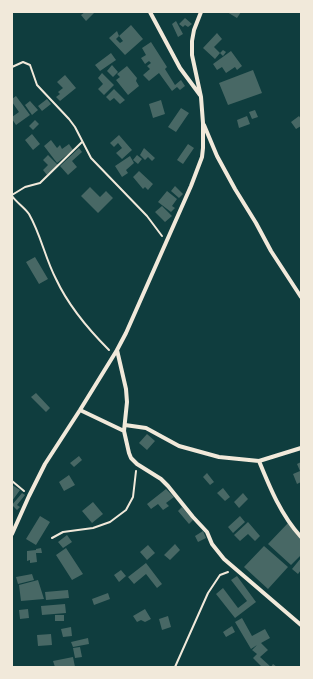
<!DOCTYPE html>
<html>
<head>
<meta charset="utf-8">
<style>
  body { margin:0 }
  #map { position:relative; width:313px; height:679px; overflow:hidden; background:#0f3d3e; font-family:"Zilla Slab",serif }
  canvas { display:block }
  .frame { position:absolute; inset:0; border:13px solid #f1e9da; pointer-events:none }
</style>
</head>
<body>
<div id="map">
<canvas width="313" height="679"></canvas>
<div class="frame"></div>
</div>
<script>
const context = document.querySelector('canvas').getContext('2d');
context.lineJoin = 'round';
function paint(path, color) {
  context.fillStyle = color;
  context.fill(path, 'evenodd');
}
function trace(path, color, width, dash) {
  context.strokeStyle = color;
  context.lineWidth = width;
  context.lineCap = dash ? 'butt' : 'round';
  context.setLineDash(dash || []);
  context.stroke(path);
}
paint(new Path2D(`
  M85 12H95L86 21 81 15Z
  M227 12H241L237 18Z
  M185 18 192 24 188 27 185 25 183 27 179 24Z
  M176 21 183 34 178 37 172 24Z
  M131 25 143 39 125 55 109 38 117 31 119 36 116 39 120 43 123 41 119 36Z
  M217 33 222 39 214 47 220 53 223 50 226 52 223 56 220 53 215 59 203 48Z
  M151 42 167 67 165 69 175 85 181 80 185 86 180 90 177 87 172 91 159 73 149 81 143 75 150 69 147 66 151 63 149 61 145 64 141 58 146 55 142 48Z
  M231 51 242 66 237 70 235 67 226 73 222 67 217 70 213 64Z
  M111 53 116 60 100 71 95 65Z
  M112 65 118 72 113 77 107 71Z
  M127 66 137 78 136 81 139 86 128 95 116 80 120 77 117 74Z
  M253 70 262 93 228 105 219 83Z
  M102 73 114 85 104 95 98 89 103 84 98 78Z
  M65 75 76 88 60 101 56 97 60 94 58 92 63 88 57 82Z
  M114 89 125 100 120 104 114 98 110 101 106 97Z
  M16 96 30 115 16 125 12 119V117L19 112 12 102V99Z
  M47 99 51 104 42 111 38 106Z
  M161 100 165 114 153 118 149 104Z
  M30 101 38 110 32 115 25 105Z
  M181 108 189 113 176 132 168 127Z
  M255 110 258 117 252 119 249 112Z
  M247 116 250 124 239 128 237 120Z
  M299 116 301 119V126L296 129 291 122Z
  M35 120 39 124 33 130 29 126Z
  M32 134 40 144 33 150 25 140Z
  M119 135 132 150 122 159 116 153 122 148 118 143 114 147 110 143Z
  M51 140 57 148 60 145 62 149 69 144 73 150 57 163 44 146Z
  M188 144 194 148 183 164 177 160Z
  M79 148 82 152 72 161 77 167 68 175 60 166Z
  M144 148 155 158 152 161 148 157 145 160 140 155Z
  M48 155 58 165 47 175 43 170 48 165 43 160Z
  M137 155 142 159 138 164 133 160Z
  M130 156 134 163 126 170 128 173 122 177 115 166Z
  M139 171 153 184 148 190 145 187 143 189 133 177Z
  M175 186 183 194 179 198 171 191Z
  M90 187 100 197 106 191 113 198 98 213 81 196Z
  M167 191 177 199 172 206 175 208 171 212 158 202Z
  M162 206 172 216 165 222 155 212Z
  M35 257 48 279 39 284 26 262Z
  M36 393 50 408 46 412 31 397Z
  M147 434 155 441 147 450 139 443Z
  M79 456 82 460 74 467 70 463Z
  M301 462V482L297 484 293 474 300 471 297 464Z
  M207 473 214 482 210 485 203 477Z
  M69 475 75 485 64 491 59 482Z
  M12 485 20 490 12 501Z
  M223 488 230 497 225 501 217 493Z
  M166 489 174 497 166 503 169 506 163 510 158 504 151 509 147 504Z
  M22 493 25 495 17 505 20 507 17 510 12 505Z
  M243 493 248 499 239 508 234 502Z
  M93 502 103 514 92 523 82 511Z
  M182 507 193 520 189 524 178 511Z
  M40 516 50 522 36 545 26 539Z
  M240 516 245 522 233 533 228 527Z
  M248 522 260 536 255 541 248 534 240 541 234 535Z
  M288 523 301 536V555L291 565 268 544Z
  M203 531 206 538 198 542 195 536Z
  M67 535 72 542 63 548 58 542Z
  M175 544 180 550 170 560 164 555Z
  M148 545 155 553 147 560 140 552Z
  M264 546 288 567 268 589 244 567Z
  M41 548 42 553H36L37 562 30 563V560L27 561V551L36 550V549Z
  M66 548 83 574 72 580 56 555Z
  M301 558V570L298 574 292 569Z
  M146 563 162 584 157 588 146 574 134 584 128 577Z
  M121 570 126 576 119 582 114 575Z
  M32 574 34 580 18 584 16 577Z
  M237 576 256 602 235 618 216 594 223 588 238 608 247 601 231 580Z
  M38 580 44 599 21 601 19 585Z
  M68 590 69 598 46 600 45 592Z
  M108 593 110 599 94 605 92 599Z
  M65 604 66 613 42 615 41 606Z
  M28 609 29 618 20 619 19 610Z
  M145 609 151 619 145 622 141 620 137 622 133 616Z
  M55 615H64V621H55Z
  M168 616 171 627 162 630 159 619Z
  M242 618 252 636 265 629 270 638 261 643 268 650 260 657 271 667 273 664 277 667H262L253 658 257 654 252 650 257 645 251 649 235 622Z
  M232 626 235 632 226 637 223 632Z
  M71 627 72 636 63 637 61 629Z
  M51 634 52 645 38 646 37 635Z
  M88 638 89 644 73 647 71 642Z
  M80 647 82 657 75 658 73 648Z
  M73 657 75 667H55L53 661Z`), '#486865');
trace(new Path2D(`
  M12 67 23 62 30 65 37 85 69 119 75 127 91 158 147 216 162 236
  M12 195 25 187 40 183 82 142
  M12 196C17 203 24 207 29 214 41 235 45 258 56 279 69 307 88 329 109 350
  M12 481 24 491
  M52 538 63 532 93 528 110 522 126 510 133 497 136 471
  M175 667 208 593 220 575 228 572`), '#f1e9da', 2);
trace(new Path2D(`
  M150 12 180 68 200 95
  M204 125 217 156 235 189 256 223 271 251 301 297
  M117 350 126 389 127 402 124 431 129 453 131 458 137 464 161 479 168 486 193 517 207 532 212 544 224 559 301 625
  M80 410 124 431
  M125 425 146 428 179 446 219 457 259 461 301 448
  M259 461C270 488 281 515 301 537
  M12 534 29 496 45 464 80 410 117 350 126 333 191 186 202 157 203 148V123L201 97 192 55V41L194 30 201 12`), '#f1e9da', 4);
</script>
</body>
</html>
